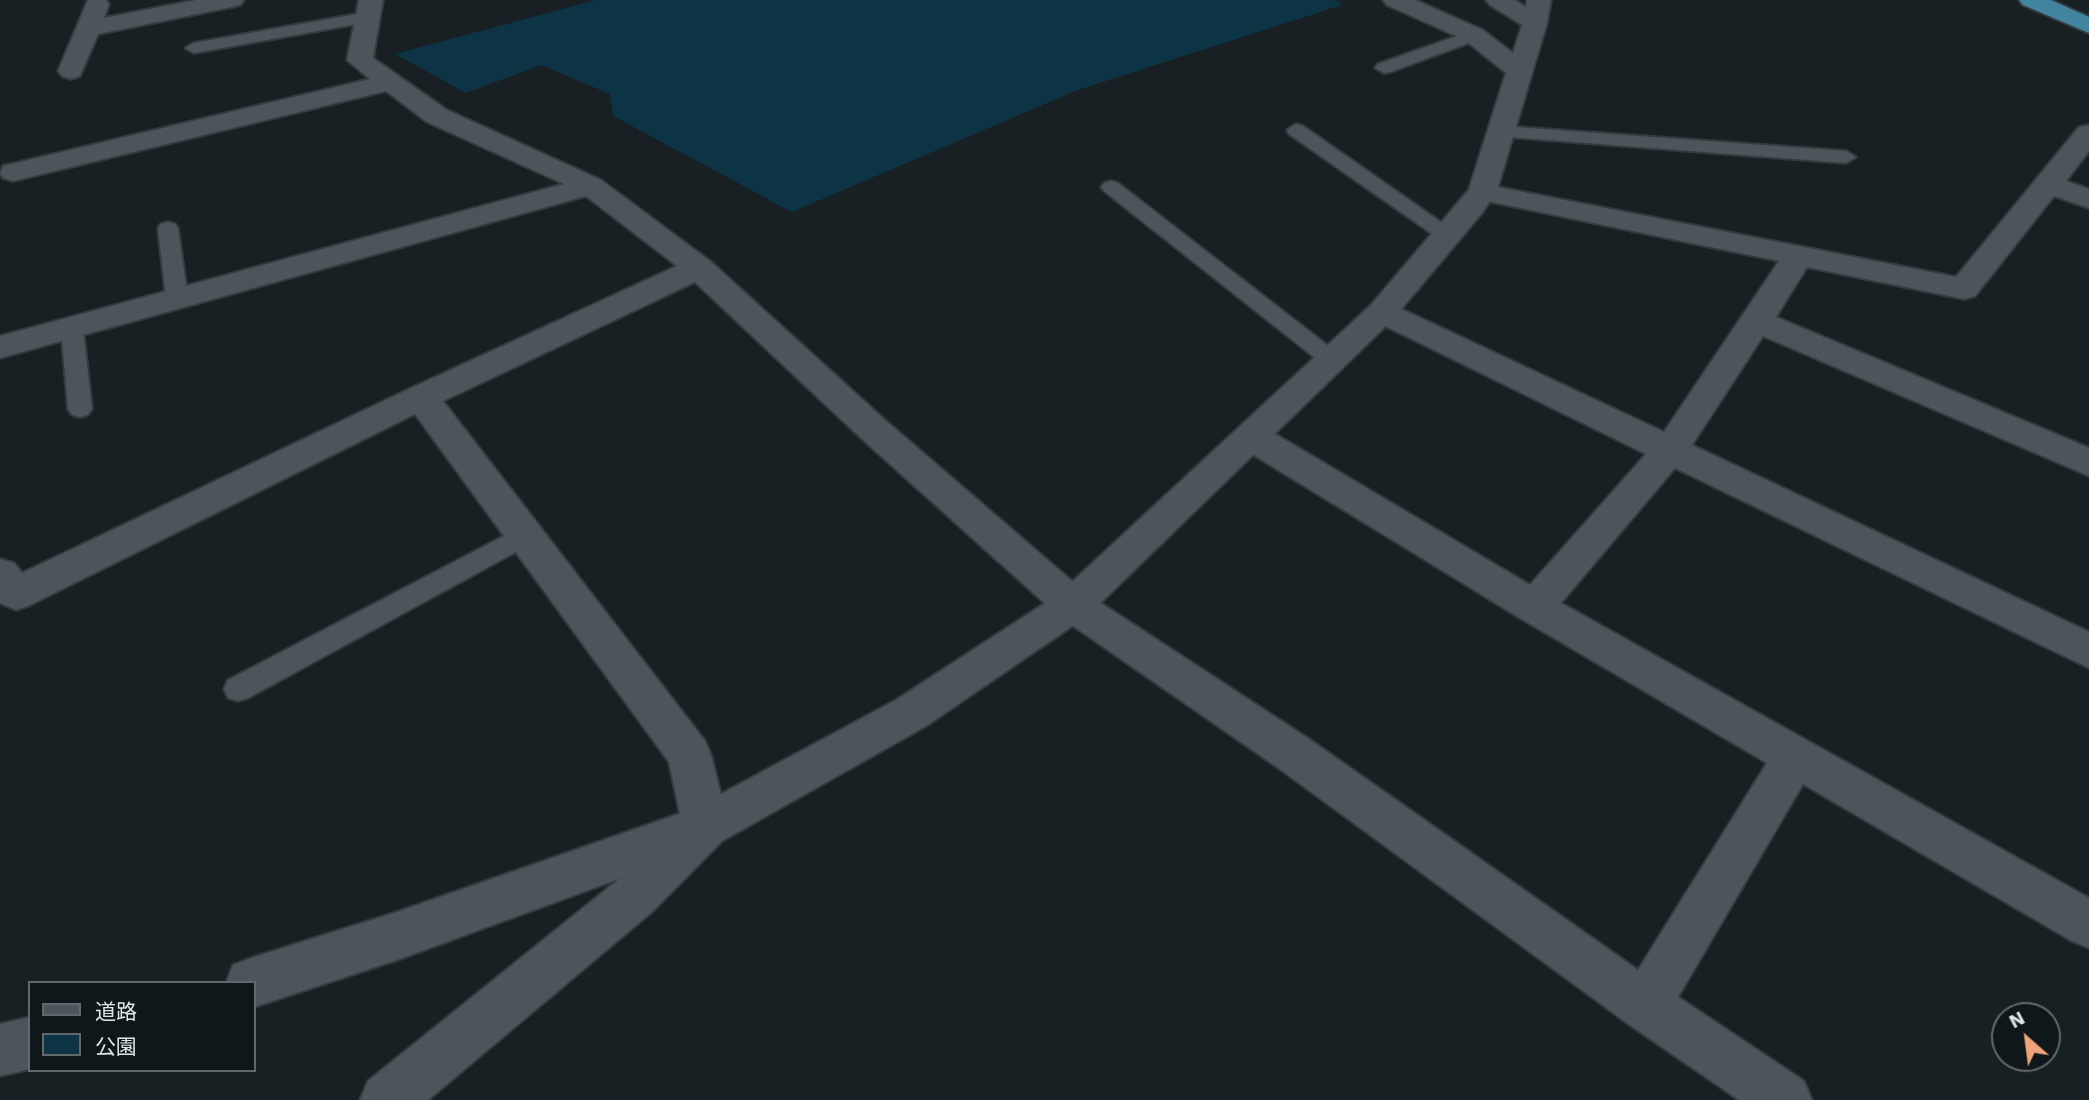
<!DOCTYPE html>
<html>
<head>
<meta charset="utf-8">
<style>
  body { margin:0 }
  #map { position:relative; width:2089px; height:1100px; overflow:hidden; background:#182024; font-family:"Work Sans","Noto Sans JP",sans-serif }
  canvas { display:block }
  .legend { position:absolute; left:28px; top:981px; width:228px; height:91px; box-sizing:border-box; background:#0f171b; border:2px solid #62696d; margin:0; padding:9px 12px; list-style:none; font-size:21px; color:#dfe4e7 }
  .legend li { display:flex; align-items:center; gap:14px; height:35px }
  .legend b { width:35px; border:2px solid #62696d }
  .north { position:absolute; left:1991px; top:1002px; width:70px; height:70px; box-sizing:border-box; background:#0f171b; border:2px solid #62696d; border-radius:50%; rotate:332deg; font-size:19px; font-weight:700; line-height:28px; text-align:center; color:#dfe4e7 }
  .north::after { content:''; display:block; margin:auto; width:24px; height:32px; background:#f0a279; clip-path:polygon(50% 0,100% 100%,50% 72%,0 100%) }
</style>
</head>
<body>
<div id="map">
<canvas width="2089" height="1100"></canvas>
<ul class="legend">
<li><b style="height:9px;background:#4c5559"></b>道路</li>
<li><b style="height:19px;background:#0c3444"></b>公園</li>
</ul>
<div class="north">N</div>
</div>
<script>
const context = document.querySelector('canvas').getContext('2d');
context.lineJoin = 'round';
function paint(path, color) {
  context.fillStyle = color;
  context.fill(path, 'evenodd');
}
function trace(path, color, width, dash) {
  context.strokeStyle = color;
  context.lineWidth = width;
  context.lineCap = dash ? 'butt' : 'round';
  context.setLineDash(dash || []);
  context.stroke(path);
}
paint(new Path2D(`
  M596 0H1335L1342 5 1075 91 792 212 613 116 610 94 541 65 466 93 395 54Z`), '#0c3444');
const service = new Path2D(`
  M368 12 374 13 376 17 374 21 194 53 185 48 194 43Z
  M1474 30 1482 35 1480 39 1390 72 1384 73 1375 68 1378 64Z
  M1296 124 1303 126 1455 232 1458 236 1455 240H1441L1289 134 1287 130Z
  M1502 126 1846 151 1856 157 1846 163 1495 136 1493 132 1495 128Z
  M1111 181 1118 183 1340 355 1343 360 1340 365 1332 368 1324 365 1104 191 1101 187 1104 183Z
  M168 222 175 224 178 228 188 299 185 304H169L166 299 158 228 161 224Z
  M72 321 80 323 83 328 92 409 88 415 80 417 72 415 68 409 61 328 64 323Z
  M525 525 534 528 538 535 534 542 248 698 238 701 228 698 224 689 228 680Z`);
const minor = new Path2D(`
  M88 0H106L109 4 104 18 196 0H244L240 5 232 7 98 34 80 76 71 79 62 76 58 71Z
  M359 0H383L373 58 447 110 601 180 710 261 885 420 1087 594 1309 739 1638 970 1767 763 1520 618 1239 446 1234 437 1239 428 1252 424 1265 428 1530 585 1646 454 1371 319 1366 312 1371 305 1382 302 1393 305 1664 432 1779 261 1472 198 1468 192 1506 73 1465 40 1387 5 1383 0H1415L1483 30 1513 53 1522 25 1490 5 1486 0H1515L1526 7 1527 0H1551L1547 23 1498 187 1956 277 2079 127 2089 125V151L2066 181 2089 189V208L2054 196 1975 296 1964 299 1807 267 1776 317 2089 448V476L1763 336 1692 445 2089 632V668L1675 468 1561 603 2089 898V948L2072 941 1803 784 1678 997 1804 1081 1812 1100H1739L1627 1023 1277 767 1059 616 861 438 695 282 443 401 705 741 711 755 729 826 722 841 653 911 428 1100H360L368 1081 619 879 681 819 669 762 415 414 30 605 16 610 0 603V559L14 563 22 573 409 389 677 266 586 196 0 358V336L564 184 427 122 386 91 13 181 3 178 0 174 3 166 370 79 347 60Z`);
const tertiary = new Path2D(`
  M1482 183 1492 186 1496 192 1482 213 1393 319 1087 616 926 726 722 841 706 847 397 960 254 1007V983H226L233 965 251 958 397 912 693 809 896 700 1059 594 1371 305 1472 186Z
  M30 1017V1069L0 1076V1024Z`);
const trunk = new Path2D(`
  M2019 0H2051L2089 17V33L2023 5Z`);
trace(service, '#343a3d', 4);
trace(minor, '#343a3d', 4);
trace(tertiary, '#343a3d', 4);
trace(trunk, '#343a3d', 4);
paint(service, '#4c5559');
paint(minor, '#4c5559');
paint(tertiary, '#4c5559');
paint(trunk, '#4084a0');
</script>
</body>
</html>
